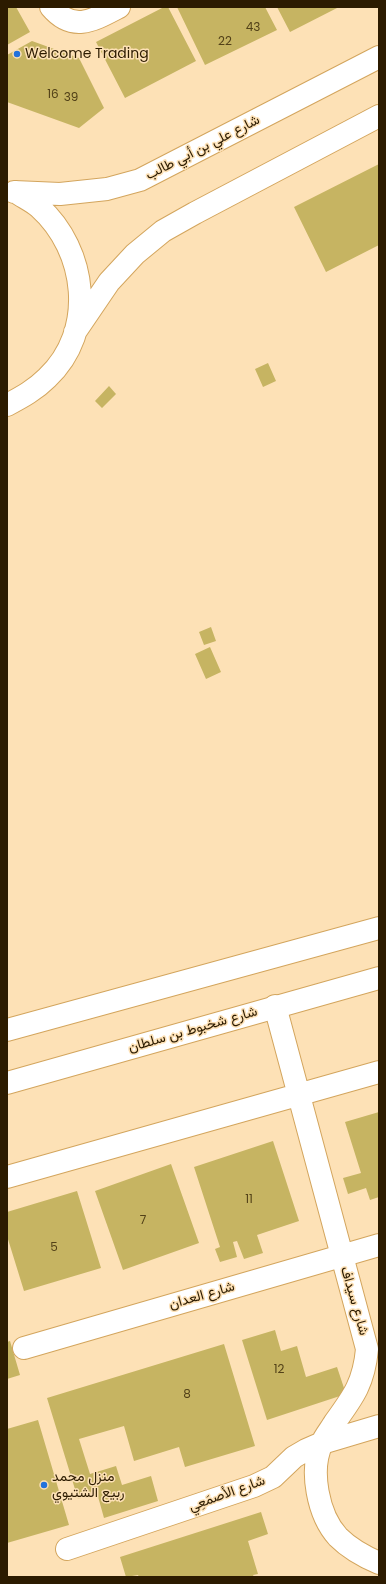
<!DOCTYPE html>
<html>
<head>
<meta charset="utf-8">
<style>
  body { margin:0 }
  #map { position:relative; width:386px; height:1584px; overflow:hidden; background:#fde1b6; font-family:Poppins,sans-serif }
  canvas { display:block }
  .frame { position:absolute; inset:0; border:8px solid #2c1b00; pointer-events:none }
</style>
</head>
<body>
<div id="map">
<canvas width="386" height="1584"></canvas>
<div class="frame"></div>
</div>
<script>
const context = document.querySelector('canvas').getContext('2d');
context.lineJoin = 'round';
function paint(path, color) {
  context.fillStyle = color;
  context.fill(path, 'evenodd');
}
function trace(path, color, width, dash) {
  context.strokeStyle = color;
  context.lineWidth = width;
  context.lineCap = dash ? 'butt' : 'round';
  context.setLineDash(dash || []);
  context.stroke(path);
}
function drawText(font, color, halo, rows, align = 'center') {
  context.font = font + ' Poppins,Vazirmatn,sans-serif';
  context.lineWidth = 3;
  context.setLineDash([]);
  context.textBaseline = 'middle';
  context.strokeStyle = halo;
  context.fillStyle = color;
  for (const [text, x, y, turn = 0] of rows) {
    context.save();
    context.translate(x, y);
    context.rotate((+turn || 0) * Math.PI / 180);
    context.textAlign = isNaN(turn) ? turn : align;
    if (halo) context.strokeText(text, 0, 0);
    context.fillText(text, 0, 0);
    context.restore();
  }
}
paint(new Path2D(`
  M7 7H16L30 32 7 45Z
  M164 7H168L196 61 125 98 96 42Z
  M177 7H265L277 30 205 65Z
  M277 7H339L290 32Z
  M32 41 79 58 104 108 79 128 7 102V55Z
  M379 164V245L326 272 294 207Z
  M268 363 276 381 263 387 255 369Z
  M109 386 116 394 102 408 95 401Z
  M211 627 216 641 204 645 199 632Z
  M210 647 221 672 206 679 195 654Z
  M379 1112V1197L370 1200 366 1188 348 1194 343 1178 361 1173 345 1122Z
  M273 1141 299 1221 257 1235 263 1253 244 1259 237 1241 233 1242 237 1257 220 1262 215 1249 220 1247 194 1167Z
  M171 1164 199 1243 123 1270 95 1191Z
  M77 1191 101 1268 24 1291 7 1236V1212Z
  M275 1330 281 1351 297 1346 306 1377 337 1367 346 1394 267 1420 242 1340Z
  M10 1341 20 1375 7 1379V1342Z
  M224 1344 255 1446 185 1467 179 1447 134 1461 124 1426 79 1439 90 1474 116 1466 122 1485 151 1476 158 1501 104 1518 97 1493 78 1499 47 1398Z
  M38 1420 69 1525 7 1543V1429Z
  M261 1512 268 1534 248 1541 258 1574 253 1575 254 1577H139L138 1575 126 1577 120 1557Z`), '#c6b462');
const minor = new Path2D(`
  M51 7C73 33 94 20 119 7
  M275 1006 367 1349C364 1382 354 1396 335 1422 331 1429 325 1436 322 1443 309 1470 318 1515 338 1537 349 1548 365 1557 379 1563
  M7 1177 379 1072
  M24 1348 379 1245
  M67 1549 254 1486 273 1477 294 1457 306 1450 322 1443 379 1426`);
const major = new Path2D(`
  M14 192 60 194 107 189 140 180 379 57
  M75 332 109 282 135 254 163 231 195 213 379 116
  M7 405C22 397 35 390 47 378 97 331 87 250 39 207 32 201 23 197 16 192
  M7 1030 379 928
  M7 1083 379 978`);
trace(minor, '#d3a55d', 24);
trace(major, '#d3a55d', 24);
trace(minor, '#fff', 22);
trace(major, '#fff', 22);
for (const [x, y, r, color] of [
  [17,54,4,"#2272dc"],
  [44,1485,4,"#2272dc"]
]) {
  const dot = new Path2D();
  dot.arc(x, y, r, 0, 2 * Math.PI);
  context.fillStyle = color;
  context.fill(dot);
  trace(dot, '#fde1b6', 1.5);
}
drawText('12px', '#524118', null, [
  ["43",253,28],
  ["22",225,42],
  ["16",53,95],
  ["39",71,98],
  ["11",249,1200],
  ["7",143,1221],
  ["5",54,1248],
  ["12",279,1370],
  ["8",187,1395]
]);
drawText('14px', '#2c1b00', '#fde1b6', [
  ["Welcome Trading",25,54],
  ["منزل محمد",52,1477],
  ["ربيع الشتيوي",52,1493]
], 'left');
drawText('14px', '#2c1b00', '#fde1b6', [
  ["شارع علي بن أبي طالب",203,148,-27],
  ["شارع شخبوط بن سلطان",193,1030,-16],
  ["شارع العدان",202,1296,-16],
  ["شارع سيداف",354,1301,74],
  ["شارع الأصمَعِي",227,1494,-20]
]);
</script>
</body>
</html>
